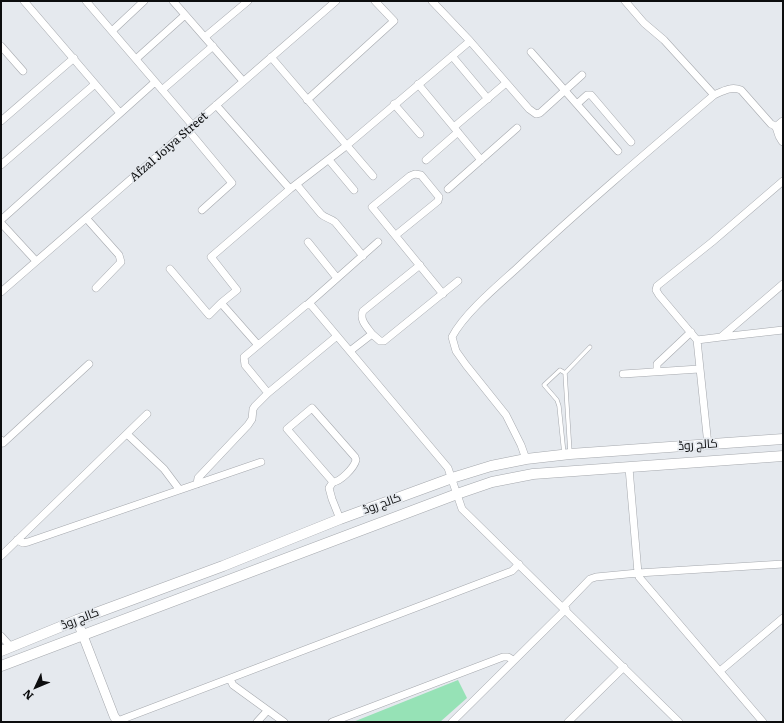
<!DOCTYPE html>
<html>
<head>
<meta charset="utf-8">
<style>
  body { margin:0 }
  #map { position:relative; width:784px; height:723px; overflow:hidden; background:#e5e9ee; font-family:Literata,serif }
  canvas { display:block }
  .frame { position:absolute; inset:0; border:2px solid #0c0d0e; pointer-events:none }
  .north { position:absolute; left:16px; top:667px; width:40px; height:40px; -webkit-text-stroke:3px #e5e9ee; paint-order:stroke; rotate:226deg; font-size:11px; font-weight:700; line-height:16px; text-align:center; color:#0c0d0e }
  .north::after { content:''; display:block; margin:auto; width:14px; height:18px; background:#0c0d0e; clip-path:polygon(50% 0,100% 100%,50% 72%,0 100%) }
</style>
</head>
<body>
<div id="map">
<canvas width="784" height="723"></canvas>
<div class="frame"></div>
<div class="north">N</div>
</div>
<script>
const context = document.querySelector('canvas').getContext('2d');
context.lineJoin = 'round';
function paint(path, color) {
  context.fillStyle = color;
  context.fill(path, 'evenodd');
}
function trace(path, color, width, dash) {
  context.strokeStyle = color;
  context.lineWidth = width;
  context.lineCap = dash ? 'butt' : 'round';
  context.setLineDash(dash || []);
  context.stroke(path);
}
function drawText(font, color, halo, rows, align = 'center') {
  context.font = font + ' Literata,Cairo,serif';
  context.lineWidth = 3.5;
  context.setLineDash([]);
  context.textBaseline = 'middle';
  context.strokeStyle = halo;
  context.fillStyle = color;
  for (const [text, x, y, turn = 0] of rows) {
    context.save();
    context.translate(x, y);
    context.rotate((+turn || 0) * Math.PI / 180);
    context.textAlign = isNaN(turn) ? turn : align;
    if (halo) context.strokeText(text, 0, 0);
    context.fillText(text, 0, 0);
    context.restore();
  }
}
paint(new Path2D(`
  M458 680 467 698 440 722H353Z`), '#96e2b6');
const service = new Path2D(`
  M570 453 565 373 590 347
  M564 454 559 406 557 400 544 385 560 370 565 373`);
const minor = new Path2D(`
  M24 1 120 113
  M86 1 193 126
  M173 1 243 81
  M432 1 470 41 529 109 536 114 540 113 582 75
  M625 1 644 23 664 40 714 95C723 91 731 86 741 90L771 124 777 127
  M112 31 144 1
  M205 37 248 1
  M1 46 23 71
  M531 52 618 151
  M452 56 488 99
  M271 57 373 176
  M136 59 185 15
  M418 84 481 160
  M162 90 213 46
  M307 100 394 21 375 1
  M394 104 420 134
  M577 104 587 95H591L631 142
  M216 105 290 189
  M1 121 74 58
  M454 127 506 83
  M188 130 232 183 202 210
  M329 160 354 190
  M426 160 458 132
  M1 165 95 84
  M297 185 321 214C325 218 330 218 335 222L363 256
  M448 189 517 128
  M86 218 119 255 121 262 96 288
  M1 220 155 82
  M1 223 36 261
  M396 235 438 201 439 197 421 175 415 174 410 176 372 207 443 294
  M308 242 337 278
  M170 269 209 315 221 303 258 345
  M1 292 336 1
  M221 303 237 290 211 257 290 189 346 146 470 41
  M308 304 378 242
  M372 334 380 341H384L458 281
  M721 337 783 330
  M697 340 659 295 656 290 657 286 712 242 783 181
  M350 351 372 334C367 327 359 320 363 311L420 265
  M657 371V364L691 332
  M623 374 699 369
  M268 393 245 365 244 357 306 305H311L448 468 462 509 679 722
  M127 434 164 469 179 489
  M1 440 3 443 89 364
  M708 445 697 340 721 337 783 284
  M526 459 521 445 506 415 466 365 456 351 452 337C464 314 496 287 516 269 580 209 647 152 714 95
  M629 468 638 573 639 577 763 722
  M333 482 287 429 312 408 355 457 356 460C354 468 340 482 333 482L329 488 332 499 340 519
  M197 484 198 478 248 425 252 419 253 409 255 406 268 393 337 336
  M17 540 23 543 28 542 261 462
  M1 556 147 414
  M563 607 590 579 596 577 638 573 783 564
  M1 636 11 647
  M720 671 783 618
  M230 679 233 685 284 722
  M115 722 512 571 519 564
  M257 722 267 711
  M332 722 503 657H508L513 660
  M452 722 566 609
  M568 722 624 667`);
const tertiary = new Path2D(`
  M783 122 777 127 780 136 783 141
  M77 620 114 716 118 722`);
const secondary = new Path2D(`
  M1 651 77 620 223 566 340 519 452 478 491 466 526 459 570 454 783 439
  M1 666 457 494 492 482 533 474 783 456`);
trace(service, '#a5a8ad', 4.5);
trace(minor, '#a5a8ad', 8);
trace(tertiary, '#a5a8ad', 10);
trace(secondary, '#a5a8ad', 11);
trace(service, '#fff', 3.5);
trace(minor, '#fff', 7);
trace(tertiary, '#fff', 9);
trace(secondary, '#fff', 10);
drawText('12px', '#0c0d0e', '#e5e9ee', [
  ["Afzal Joiya Street",169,147,-41],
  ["کالج روڈ",698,445,-4],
  ["کالج روڈ",382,504,-20],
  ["کالج روڈ",80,619,-21]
]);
</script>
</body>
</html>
